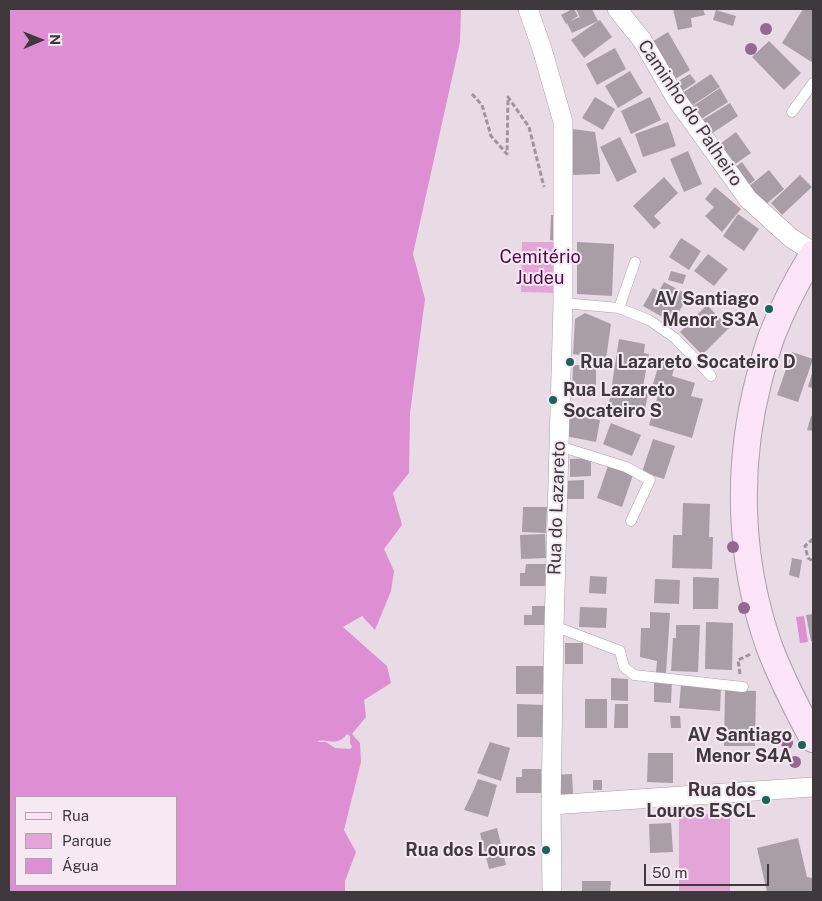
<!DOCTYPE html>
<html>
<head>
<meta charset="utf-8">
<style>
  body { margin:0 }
  #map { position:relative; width:822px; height:901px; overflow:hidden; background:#e8dbe6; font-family:"Public Sans",sans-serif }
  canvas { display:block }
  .frame { position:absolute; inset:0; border:10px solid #3f393d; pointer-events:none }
  .legend { position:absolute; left:15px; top:796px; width:162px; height:90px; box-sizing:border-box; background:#f6e9f3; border:1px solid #ada3aa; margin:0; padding:6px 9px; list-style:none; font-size:15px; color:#3f393d }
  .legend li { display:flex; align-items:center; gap:10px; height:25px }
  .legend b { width:25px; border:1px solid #ada3aa }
  .north { position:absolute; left:15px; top:15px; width:50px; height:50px; -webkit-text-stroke:4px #f6e9f3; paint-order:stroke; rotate:89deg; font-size:14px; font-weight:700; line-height:20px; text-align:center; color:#3f393d }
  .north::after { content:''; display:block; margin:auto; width:18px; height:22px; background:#3f393d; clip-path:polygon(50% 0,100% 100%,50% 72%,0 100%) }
  .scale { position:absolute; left:644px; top:864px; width:125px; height:22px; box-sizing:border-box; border:2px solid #3f393d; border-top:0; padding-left:6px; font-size:15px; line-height:18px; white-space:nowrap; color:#3f393d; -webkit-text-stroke:4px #f6e9f3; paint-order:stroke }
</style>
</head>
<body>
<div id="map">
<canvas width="822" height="901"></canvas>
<div class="frame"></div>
<ul class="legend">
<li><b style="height:6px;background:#fce4f8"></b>Rua</li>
<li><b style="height:14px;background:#e3a4d8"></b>Parque</li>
<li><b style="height:14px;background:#de8ed2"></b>Água</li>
</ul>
<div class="north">N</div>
<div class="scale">50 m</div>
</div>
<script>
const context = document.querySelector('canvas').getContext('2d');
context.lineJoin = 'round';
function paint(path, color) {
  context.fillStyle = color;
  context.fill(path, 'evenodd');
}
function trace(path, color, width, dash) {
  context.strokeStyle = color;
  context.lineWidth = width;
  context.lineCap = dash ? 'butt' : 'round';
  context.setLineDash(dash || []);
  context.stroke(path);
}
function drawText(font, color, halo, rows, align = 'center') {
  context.font = font + ' "Public Sans",sans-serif';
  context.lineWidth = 4;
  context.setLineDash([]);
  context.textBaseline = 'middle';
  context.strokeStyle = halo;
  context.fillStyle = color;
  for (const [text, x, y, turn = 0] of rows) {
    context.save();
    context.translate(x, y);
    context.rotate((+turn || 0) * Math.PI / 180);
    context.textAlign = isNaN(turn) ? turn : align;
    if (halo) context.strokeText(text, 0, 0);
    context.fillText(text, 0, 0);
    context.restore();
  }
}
paint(new Path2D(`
  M522 242H560L559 293 521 292Z
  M679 814H730V892H679Z`), '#e3a4d8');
paint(new Path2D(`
  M9 9H461L460 42 413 254 425 299 410 413 409 473 393 493 402 525 384 549 394 571 391 591 375 630 362 616 343 627 387 666 391 683 364 700 366 717 352 734 360 743 361 762 344 830 356 852 345 881V892H9ZM347 734 350 736V743L352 747 350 749 335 748 326 742H319L318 741C324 739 334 744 340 740 343 739 345 736 347 734ZM16 797H176V885H16Z
  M804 616 808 642 800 643 796 617Z`), '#de8ed2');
paint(new Path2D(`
  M572 9H574L578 16 566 24 561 15Z
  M576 9H592L598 21 600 20 612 37 584 58 571 40 598 21 572 33 567 23 579 17 581 20Z
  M673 9H703L705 15 691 18 692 27 678 30Z
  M803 9H813V63L782 43Z
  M716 10 736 16 733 26 713 20Z
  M668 32 690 70 672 81 650 43Z
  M769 41 801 73 784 90 752 57Z
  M615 48 626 69 597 85 586 64Z
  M630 71 643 93 618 108 605 86Z
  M690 74 696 82 681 92 675 83Z
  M711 74 720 87 690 107 681 94Z
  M720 88 728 102 698 121 690 108Z
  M595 97 615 109 603 130 582 118Z
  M650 97 661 120 631 134 621 111Z
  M730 103 738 116 708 136 699 122Z
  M668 122 676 146 643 157 635 134Z
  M573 129 595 132 600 163V174L572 175Z
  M736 132 751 153 731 167 716 147Z
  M620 137 637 172 617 182 600 147Z
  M688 151 702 184 684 192 670 159Z
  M742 162 755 180 747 186 734 168Z
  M769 170 784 189 764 206 748 187Z
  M800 175 812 187 782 215 771 203Z
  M664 177 678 193 654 216 661 223 654 229 633 206Z
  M715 187 741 209 722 232 705 216 714 207 705 199Z
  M738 214 759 229 744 251 723 236Z
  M551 215H560L559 241 550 240Z
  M681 238 701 251 689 270 669 257Z
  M577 242 614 244 612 296 577 294Z
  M708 254 728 269 714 286 694 271Z
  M671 271 686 275 683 284 668 280Z
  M664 282 688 295 673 323 643 306 653 288 659 291Z
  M707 305 729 328 702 355 680 332Z
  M585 313 611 324 606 359 573 354 575 319Z
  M619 339 645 344 644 353 649 354 642 392 648 393 644 416 608 410Z
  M792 352 813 359 798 402 777 395Z
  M660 361 675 366 672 376 695 383 691 396 703 399 692 438 649 425 660 389 652 387Z
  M573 365H596V393H572Z
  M813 370V388L808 387Z
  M569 414 600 420 596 442 565 436Z
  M811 416 813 417V431L807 430Z
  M611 423 641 435 632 456 603 444Z
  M653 439 675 446 664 479 642 472Z
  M591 458V476L570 477V459Z
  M608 466 633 475 622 507 597 498Z
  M584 480V499H563V481Z
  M683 503 710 504 709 537H713L712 569 672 568 673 535H682Z
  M523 507H547L546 533 522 532Z
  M545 534 546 558 521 559 520 535Z
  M792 558 802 560 799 578 789 575Z
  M526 564H546V586H520V573H525Z
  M590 576 607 577 606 594 589 593Z
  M693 577 719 578 718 609H693Z
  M655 579 680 580 679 604 654 603Z
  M532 606H545V625H524V615H532Z
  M580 607 607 608 606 628 579 627Z
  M650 612 670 613 666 673 656 672 657 661 640 657 641 628H650Z
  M813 614V641H811L806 615Z
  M706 622 733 623 732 670 705 669Z
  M676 625H700L698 672 671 671 673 638H676Z
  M565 643H583V664H565Z
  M516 666H543V694H516Z
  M611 678 628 679V701L611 700Z
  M654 680 672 681 671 703 654 702Z
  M681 685 721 688 720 711 679 708Z
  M725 690 756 691 755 746H724Z
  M585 699H607V728H585Z
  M517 704 545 705 546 737H517Z
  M615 704H628V728H614Z
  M670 716H680L681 728H671Z
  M490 742 510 748 501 781 477 773Z
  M648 753H673V783L647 782Z
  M522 769H541V793H516V777H522Z
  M572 774 573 794 556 795 555 775Z
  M478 779 497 785 488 817 464 810 474 789Z
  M593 780H602V790H593Z
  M671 823 673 852 650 853 649 824Z
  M497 828 506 865 489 869 480 833Z
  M798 838 807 877 813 878V892H767L757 848Z
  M582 881H611L610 892H582Z`), '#a99da6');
const service = new Path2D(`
  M792 112 813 83
  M563 303 619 308 649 320 675 338 711 376
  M619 308 635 262
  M559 446 626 467 650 480 631 521
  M554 626 620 651 624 667 634 675 743 687`);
const minor = new Path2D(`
  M528 9 542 49 563 122V303L554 626 551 805 552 892
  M617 9 642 40 677 100 748 199 791 238 813 252
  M551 805 813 787`);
const secondary = new Path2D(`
  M813 254C797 280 783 307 772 335 767 349 763 364 759 379 736 467 739 560 769 646 781 678 797 709 813 739`);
trace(service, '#aa9ea8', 11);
trace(minor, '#aa9ea8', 20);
trace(secondary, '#aa9ea8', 28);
trace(new Path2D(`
  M472 94 482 105 491 136 507 154 508 97 529 127 544 187
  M813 539 805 546 808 558 813 561
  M740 674 738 660 751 654`), '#9e949c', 3, [5, 2.5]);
trace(service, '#fff', 10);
trace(minor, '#fff', 19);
trace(secondary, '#fce4f8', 26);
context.fillStyle = '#966891';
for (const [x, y] of [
  [766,29],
  [751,49],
  [733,547],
  [744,608],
  [787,743],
  [795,762]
]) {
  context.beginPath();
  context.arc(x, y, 6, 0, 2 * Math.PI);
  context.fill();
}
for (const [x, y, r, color] of [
  [769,309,5,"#1b645b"],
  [570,362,5,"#1b645b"],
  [553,400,5,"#1b645b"],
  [802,745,5,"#1b645b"],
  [766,800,5,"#1b645b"],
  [546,850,5,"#1b645b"]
]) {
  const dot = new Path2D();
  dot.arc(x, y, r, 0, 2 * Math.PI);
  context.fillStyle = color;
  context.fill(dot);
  trace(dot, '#f6e9f3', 2);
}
drawText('18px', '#3f393d', '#f6e9f3', [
  ["Caminho do Palheiro",690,113,56],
  ["Rua do Lazareto",557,508,-88]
]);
drawText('18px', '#52094b', '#f6e9f3', [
  ["Cemitério",540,257],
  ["Judeu",540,278]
]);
drawText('bold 18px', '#3f393d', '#f6e9f3', [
  ["AV Santiago",759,299],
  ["Menor S3A",759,320],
  ["Rua Lazareto Socateiro D",580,362,"left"],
  ["Rua Lazareto",563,390,"left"],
  ["Socateiro S",563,411,"left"],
  ["AV Santiago",792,735],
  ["Menor S4A",792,756],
  ["Rua dos",756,790],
  ["Louros ESCL",756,811],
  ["Rua dos Louros",536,850]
], 'right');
</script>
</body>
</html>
